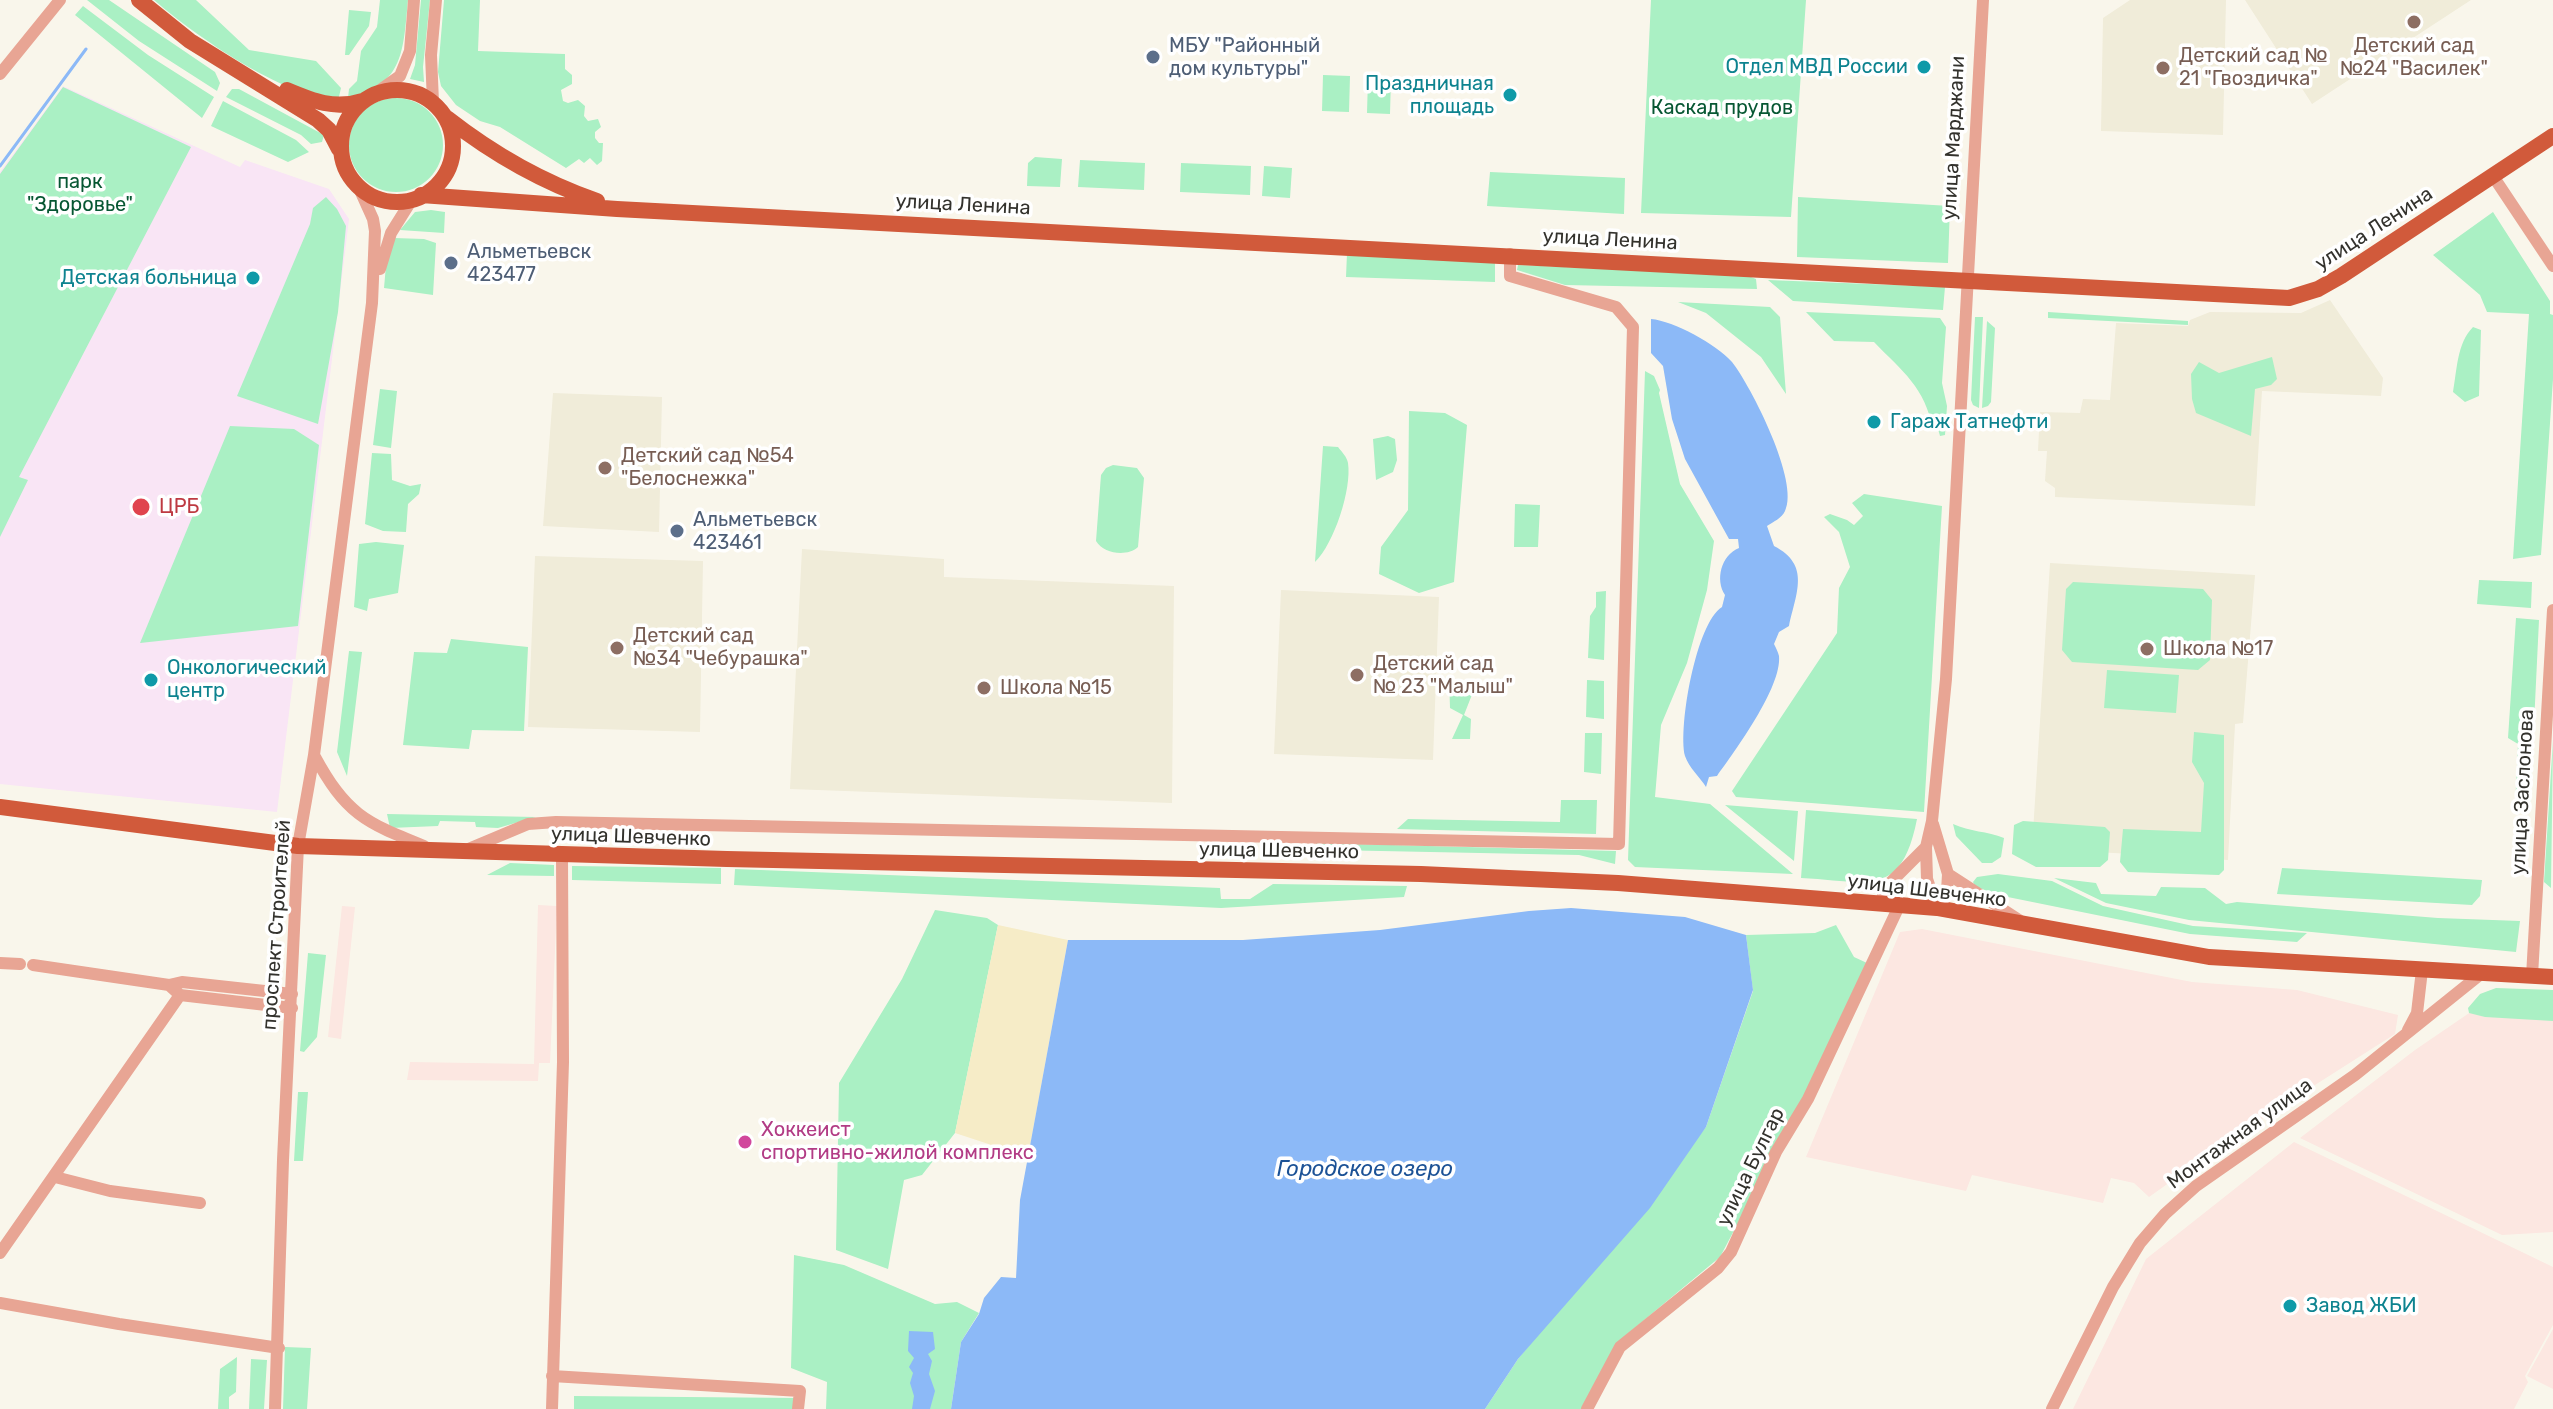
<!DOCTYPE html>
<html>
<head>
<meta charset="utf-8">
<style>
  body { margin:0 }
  canvas { display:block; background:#f9f6eb }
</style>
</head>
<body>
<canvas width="2553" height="1409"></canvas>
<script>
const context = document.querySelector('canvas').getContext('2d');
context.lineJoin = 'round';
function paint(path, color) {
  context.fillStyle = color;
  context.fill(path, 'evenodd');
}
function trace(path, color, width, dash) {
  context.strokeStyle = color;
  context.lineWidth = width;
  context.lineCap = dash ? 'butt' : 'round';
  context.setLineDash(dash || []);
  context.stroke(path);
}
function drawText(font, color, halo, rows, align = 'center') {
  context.font = font + ' Rubik,sans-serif';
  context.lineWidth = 7;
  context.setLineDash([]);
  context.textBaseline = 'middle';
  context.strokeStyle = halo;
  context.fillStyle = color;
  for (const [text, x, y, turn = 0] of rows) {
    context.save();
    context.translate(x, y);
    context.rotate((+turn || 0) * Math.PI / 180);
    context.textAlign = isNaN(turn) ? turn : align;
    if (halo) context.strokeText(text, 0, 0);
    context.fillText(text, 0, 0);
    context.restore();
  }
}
paint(new Path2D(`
  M2130 0H2226L2223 135 2101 131 2103 18Z
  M2245 0H2471L2312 104Z
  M2330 300 2383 378 2381 396 2262 391 2255 506 2055 497V488L2045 481 2047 451H2038L2040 412 2080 413 2083 399 2110 400 2116 323 2188 326 2190 320 2210 312 2301 313Z
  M553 393 662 397 659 532 543 526Z
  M802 549 944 559V577L1174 586 1172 803 790 789Z
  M535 556 703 561 700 732 528 727Z
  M2050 563 2255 575 2243 723 2235 724 2228 860 2032 848Z
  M1281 590 1439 597 1433 760 1274 754Z`), '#f0ecd9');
paint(new Path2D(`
  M538 905 557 906 550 1063H539L538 1081 407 1080 410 1062 534 1064Z
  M342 906 355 907 341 1039 328 1037Z
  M1922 929 2192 982 2297 990 2398 1015 2395 1034 2235 1136 2149 1197 2134 1183 2111 1178 2103 1203 1972 1175 1966 1191 1806 1157 1900 932Z
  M2478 1007 2553 1012V1232L2502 1235 2300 1138 2415 1050Z
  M2294 1142 2553 1267V1325L2525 1376 2528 1382 2514 1409H2073L2146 1259Z
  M2553 1329V1389L2527 1376Z`), '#fce7e1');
paint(new Path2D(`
  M63 86 240 167 245 160 329 189 349 219 277 812 0 784V172Z`), '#f9e5f5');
paint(new Path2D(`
  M87 0H109L215 72 220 83 217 91 139 41Z
  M154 0H196L249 50 316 61 341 88 338 101C282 96 197 37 154 0Z
  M380 0H408C403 49 405 85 348 98L349 89 357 81 361 51 377 27Z
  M421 0H430L423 67 424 82 410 79 415 65Z
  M444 0H480L478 51 565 54V69L572 75V84L561 90 563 101 568 103 578 100 585 106 584 116 588 121 598 119 601 127 595 132V138L599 143H603L602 161 597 165 590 158 584 163 579 159 566 168 500 127 480 121 456 105 441 86 438 72Z
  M1651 0H1806L1791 217 1641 213Z
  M83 6 148 55 214 97 202 118 75 15Z
  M349 10 371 12 369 26 349 55H345Z
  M1323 75 1350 76 1349 112 1322 111Z
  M1368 78H1391L1390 114 1367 113Z
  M63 87 191 147 19 477 28 480 0 537V174Z
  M232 89H239L324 135 322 142 311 144 301 135 226 97Z
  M349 145a47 47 0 1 1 94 0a47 47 0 1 1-94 0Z
  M223 101 296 140 309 152 288 162 211 126Z
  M1035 157 1062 159 1060 187 1027 186 1028 163Z
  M1080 160 1145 163 1144 190 1078 187Z
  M1181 163 1251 166 1250 195 1180 192Z
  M1264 166 1292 168 1290 198 1262 196Z
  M1490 172 1625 178 1624 214 1487 206Z
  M326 197 337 209 346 226 338 312 318 424 237 396 310 224 313 208Z
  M1798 197 1950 206 1948 263 1797 257Z
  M431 210 445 212 444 233 400 230 415 212Z
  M2493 212 2550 301V314L2553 315V379L2541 555 2513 559 2529 314 2487 312 2480 295 2433 255Z
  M394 238 424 239 436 243 433 295 384 288 387 254Z
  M1347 253 1495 261V282L1346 277Z
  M1518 265 1746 275 1756 279 1757 289 1565 285 1517 270Z
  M1768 280 1945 287 1943 310 1793 301Z
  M1678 302 1770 307 1780 317 1786 394 1761 357 1706 313Z
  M1806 312 1940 318 1946 327 1942 383 1947 406 1945 435 1940 436 1938 429 1933 430C1925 387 1903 372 1874 342L1834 341Z
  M2048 312 2188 321V325L2048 318Z
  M1975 317H1983L1979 408 1973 405 1971 400Z
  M1987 321 1995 328 1991 402 1988 406 1982 408Z
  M2473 327 2481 330 2479 396 2465 402 2453 392C2457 370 2457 343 2473 327Z
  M2272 357 2277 379 2271 385 2255 389 2251 436 2196 413 2192 399 2191 374 2199 362 2219 373Z
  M1645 371 1654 376 1660 390 1659 393 1680 484 1714 541 1707 590 1687 663 1661 725 1655 797 1710 804 1793 874 1635 867 1628 860Z
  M380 389 397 391 391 448 373 445Z
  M1409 411 1445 413 1467 425 1454 582 1419 593 1379 574 1381 547 1408 510Z
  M230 426 294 429 319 445 298 626 140 643Z
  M1388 436 1395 439 1397 460 1393 472 1376 480 1373 439Z
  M1323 446 1338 447C1342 452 1347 457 1348 463 1352 489 1334 544 1315 562Z
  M372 453 391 454 392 480 410 486 421 484 419 494 408 504 406 532 383 531 365 524Z
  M1113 465 1137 468 1144 478 1138 547C1127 557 1104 554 1096 541L1101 475 1106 468Z
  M1864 494 1942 506 1924 812 1736 797 1732 791 1837 633 1839 588 1850 567 1839 532 1824 517 1830 514 1847 520 1854 525 1863 516 1852 503Z
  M1515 504 1540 505 1538 547H1514Z
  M376 542 404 545 398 593 369 599 367 611 354 607 359 544Z
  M2479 580 2532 582 2531 608 2477 604Z
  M2073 582 2203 589 2212 600 2210 660 2198 670 2072 662 2062 650 2066 589Z
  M1606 591 1604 660 1588 658 1590 616 1596 607V592Z
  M2516 618 2539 620 2530 807H2515L2518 744 2508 738Z
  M451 639 528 647 524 731 472 730 469 749 403 745 414 652 447 653Z
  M349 651 362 652 347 776 337 752Z
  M2107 670 2179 675 2176 713 2104 708Z
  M1449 677 1473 692 1464 715 1471 719 1470 739H1452L1463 715 1450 708Z
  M1587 680 1604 681V719L1586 717Z
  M2194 732 2224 735V870L2219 875 2128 872 2120 862 2123 829 2201 832 2204 783 2192 762Z
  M1585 733H1602L1601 774 1584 772Z
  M2553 740 2551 888 2544 882Z
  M1561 800H1597L1596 834 1397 829 1408 819 1560 822Z
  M1725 805 1798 811 1794 861Z
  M1806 810 1917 819C1901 900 1867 881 1801 878Z
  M387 814 536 817 498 828 476 827 475 822 440 821 438 826 390 828Z
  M2023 821 2105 827 2110 832 2108 860 2100 867H2036L2012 854 2014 825Z
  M1953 824C1970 832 1987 831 2004 838L2001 857 1992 863H1982L1956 836Z
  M1316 843 1616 851 1615 864 1579 855 1331 850 1317 847Z
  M510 863 554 865V876L487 875Z
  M572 866 721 868V884L572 880Z
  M2282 868 2482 880 2480 896 2472 905 2277 894Z
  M735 869 1220 888 1221 899H1250L1273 884 1407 886 1404 897 1221 908 734 885Z
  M1998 874 2052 881 2103 906 2193 926 2307 933 2297 942 2190 934 1993 894 1975 886 1973 882 1977 877Z
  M2054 878 2096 883 2101 894 2156 896 2161 887 2205 888 2226 904 2237 902 2438 918 2520 921 2516 952 2189 920 2106 903Z
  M935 910 987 918 998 925 955 1133 922 1175 904 1180 888 1269 836 1250 839 1083 902 979Z
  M1836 925 1854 957 1867 963 1811 1085 1720 1257 1619 1341 1583 1409H1485L1518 1359 1706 1127 1753 991 1746 935 1815 933Z
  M308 953 326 955 317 1037 304 1052 300 1051Z
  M2496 988 2553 990V1021L2485 1017 2469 1013 2468 1008 2480 994Z
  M298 1092H308L303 1161H294Z
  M794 1255 844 1265 935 1304 957 1302 979 1313 961 1342 951 1409H826L827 1382 791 1368Z
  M285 1347 311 1348 307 1409H283Z
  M237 1357 236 1392 229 1397V1409H218L220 1369Z
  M251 1359 267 1360 264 1409H249Z
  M574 1396 799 1398 798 1409H574Z`), '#aaf0c4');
paint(new Path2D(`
  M998 925 1068 940 1028 1157 955 1133Z`), '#f6ecc7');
paint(new Path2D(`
  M1651 319C1674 321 1716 344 1732 362 1751 386 1800 482 1785 511 1782 518 1773 522 1767 526L1774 546C1811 565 1796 593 1789 626L1779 632 1774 644C1776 648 1778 652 1779 656 1782 687 1735 751 1717 776L1709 777 1706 787C1700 777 1689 768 1685 756 1678 727 1696 623 1722 607L1725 595C1715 580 1721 555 1739 548L1738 539H1729L1685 459 1672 419 1663 366 1651 353Z
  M1571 908 1685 917 1746 935 1753 990 1706 1127 1650 1208 1518 1359 1485 1409H951L961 1342 979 1314 984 1298 1001 1277 1016 1278 1020 1200 1068 940H1243L1380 930 1529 911Z
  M909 1331 933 1332 935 1349 928 1354 932 1361 929 1374 935 1391 930 1409H912L914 1396 910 1383 913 1373 909 1367 914 1358 908 1351Z`), '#8cb9f7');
trace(new Path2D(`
  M0 166 86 49`), '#8cb9f7', 3);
trace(new Path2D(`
  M0 74 60 0
  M376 93 400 76 410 51 414 0
  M433 102 431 55 436 0
  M2493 176 2553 266
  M380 269 391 233 411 201
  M314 755C346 814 364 822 424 846
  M1933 824 1948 874 1947 891 1937 908
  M1926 847 1927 879 1937 908
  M466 850 528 824 556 822 1619 844 1633 327 1616 307 1510 276V254
  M1948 874 2019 920
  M1880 902 1891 882 1926 847 1932 821 1946 679 1983 0
  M0 963 20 964
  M33 965 169 985 180 995 292 1008
  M2532 976 2553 610
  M169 985 182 982 292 994
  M2408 1030 2417 1013 2422 970
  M55 1177 110 1191 200 1203
  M0 1253 180 995
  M0 1303 119 1324 279 1348
  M552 1376 800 1391 798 1409
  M275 1409 283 1160 298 846 314 755 372 303 375 231 373 219 359 188
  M552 1409 563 1062 562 855
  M1587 1409 1620 1347 1718 1268 1731 1252 1776 1152 1808 1099 1900 904
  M2052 1409 2113 1287 2140 1243 2165 1214 2196 1186 2355 1075 2482 973`), '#e8a594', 12);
trace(new Path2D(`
  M139 0 190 41 318 120 329 130 339 149
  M341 146a56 56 0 1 1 112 0a56 56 0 1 1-112 0Z
  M287 90C313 101 335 110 362 101
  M447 118C493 154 542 182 597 201
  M421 195 617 209 2289 298 2318 289 2341 276 2553 136
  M0 807 298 846 727 859 1421 874 1618 883 1937 908 2209 957 2553 977`), '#d15a3b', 16);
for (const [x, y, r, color] of [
  [2414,22,8,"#8d6e63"],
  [1153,57,8,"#5c6f8a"],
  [1924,67,8,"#0f9aa8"],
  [2163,68,8,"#8d6e63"],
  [1510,95,8,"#0f9aa8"],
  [451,263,8,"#5c6f8a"],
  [253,278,8,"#0f9aa8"],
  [1874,422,8,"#0f9aa8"],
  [605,468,8,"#8d6e63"],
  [141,507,10,"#e0444e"],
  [677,531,8,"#5c6f8a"],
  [617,648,8,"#8d6e63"],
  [2147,649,8,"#8d6e63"],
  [1357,675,8,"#8d6e63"],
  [151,680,8,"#0f9aa8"],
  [984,688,8,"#8d6e63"],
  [745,1142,8,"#d1479c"],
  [2290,1306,8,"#0f9aa8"]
]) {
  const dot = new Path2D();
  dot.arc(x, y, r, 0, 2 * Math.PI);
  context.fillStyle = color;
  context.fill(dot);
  trace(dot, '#fff', 3);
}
drawText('20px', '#4e5e75', '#fff', [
  ["МБУ \"Районный",1169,46],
  ["дом культуры\"",1169,69],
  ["Альметьевск",467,252],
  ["423477",467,275],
  ["Альметьевск",693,520],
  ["423461",693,543]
], 'left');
drawText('20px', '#785e54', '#fff', [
  ["Детский сад",2414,46,"center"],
  ["№24 \"Василек\"",2414,69,"center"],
  ["Детский сад №",2179,56],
  ["21 \"Гвоздичка\"",2179,79],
  ["Детский сад №54",621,456],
  ["\"Белоснежка\"",621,479],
  ["Детский сад",633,636],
  ["№34 \"Чебурашка\"",633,659],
  ["Школа №17",2163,649],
  ["Детский сад",1373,664],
  ["№ 23 \"Малыш\"",1373,687],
  ["Школа №15",1000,688]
], 'left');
drawText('20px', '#0d838f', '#fff', [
  ["Отдел МВД России",1908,67],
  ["Праздничная",1494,84],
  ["площадь",1494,107],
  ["Детская больница",237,278],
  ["Гараж Татнефти",1890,422,"left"],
  ["Онкологический",167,668,"left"],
  ["центр",167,691,"left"],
  ["Завод ЖБИ",2306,1306,"left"]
], 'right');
drawText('20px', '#075733', '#fff', [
  ["Каскад прудов",1722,108],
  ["парк",80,182],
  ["\"Здоровье\"",80,205]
]);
drawText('20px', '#33322d', '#fff', [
  ["улица Марджани",1954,138,-87],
  ["улица Ленина",963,205,3],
  ["улица Ленина",2374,229,-33],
  ["улица Ленина",1610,240,3],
  ["улица Заслонова",2523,792,-87],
  ["улица Шевченко",631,837,2],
  ["улица Шевченко",1279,851,1],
  ["улица Шевченко",1927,891,7],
  ["проспект Строителей",277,925,-86],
  ["Монтажная улица",2240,1134,-36],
  ["улица Булгар",1751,1167,-64]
]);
drawText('20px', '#be3a42', '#fff', [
  ["ЦРБ",159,507]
], 'left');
drawText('20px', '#b23c85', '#fff', [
  ["Хоккеист",761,1130],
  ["спортивно-жилой комплекс",761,1153]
], 'left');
drawText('italic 22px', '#1c5296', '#fff', [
  ["Городское озеро",1365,1170]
]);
</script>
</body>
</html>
